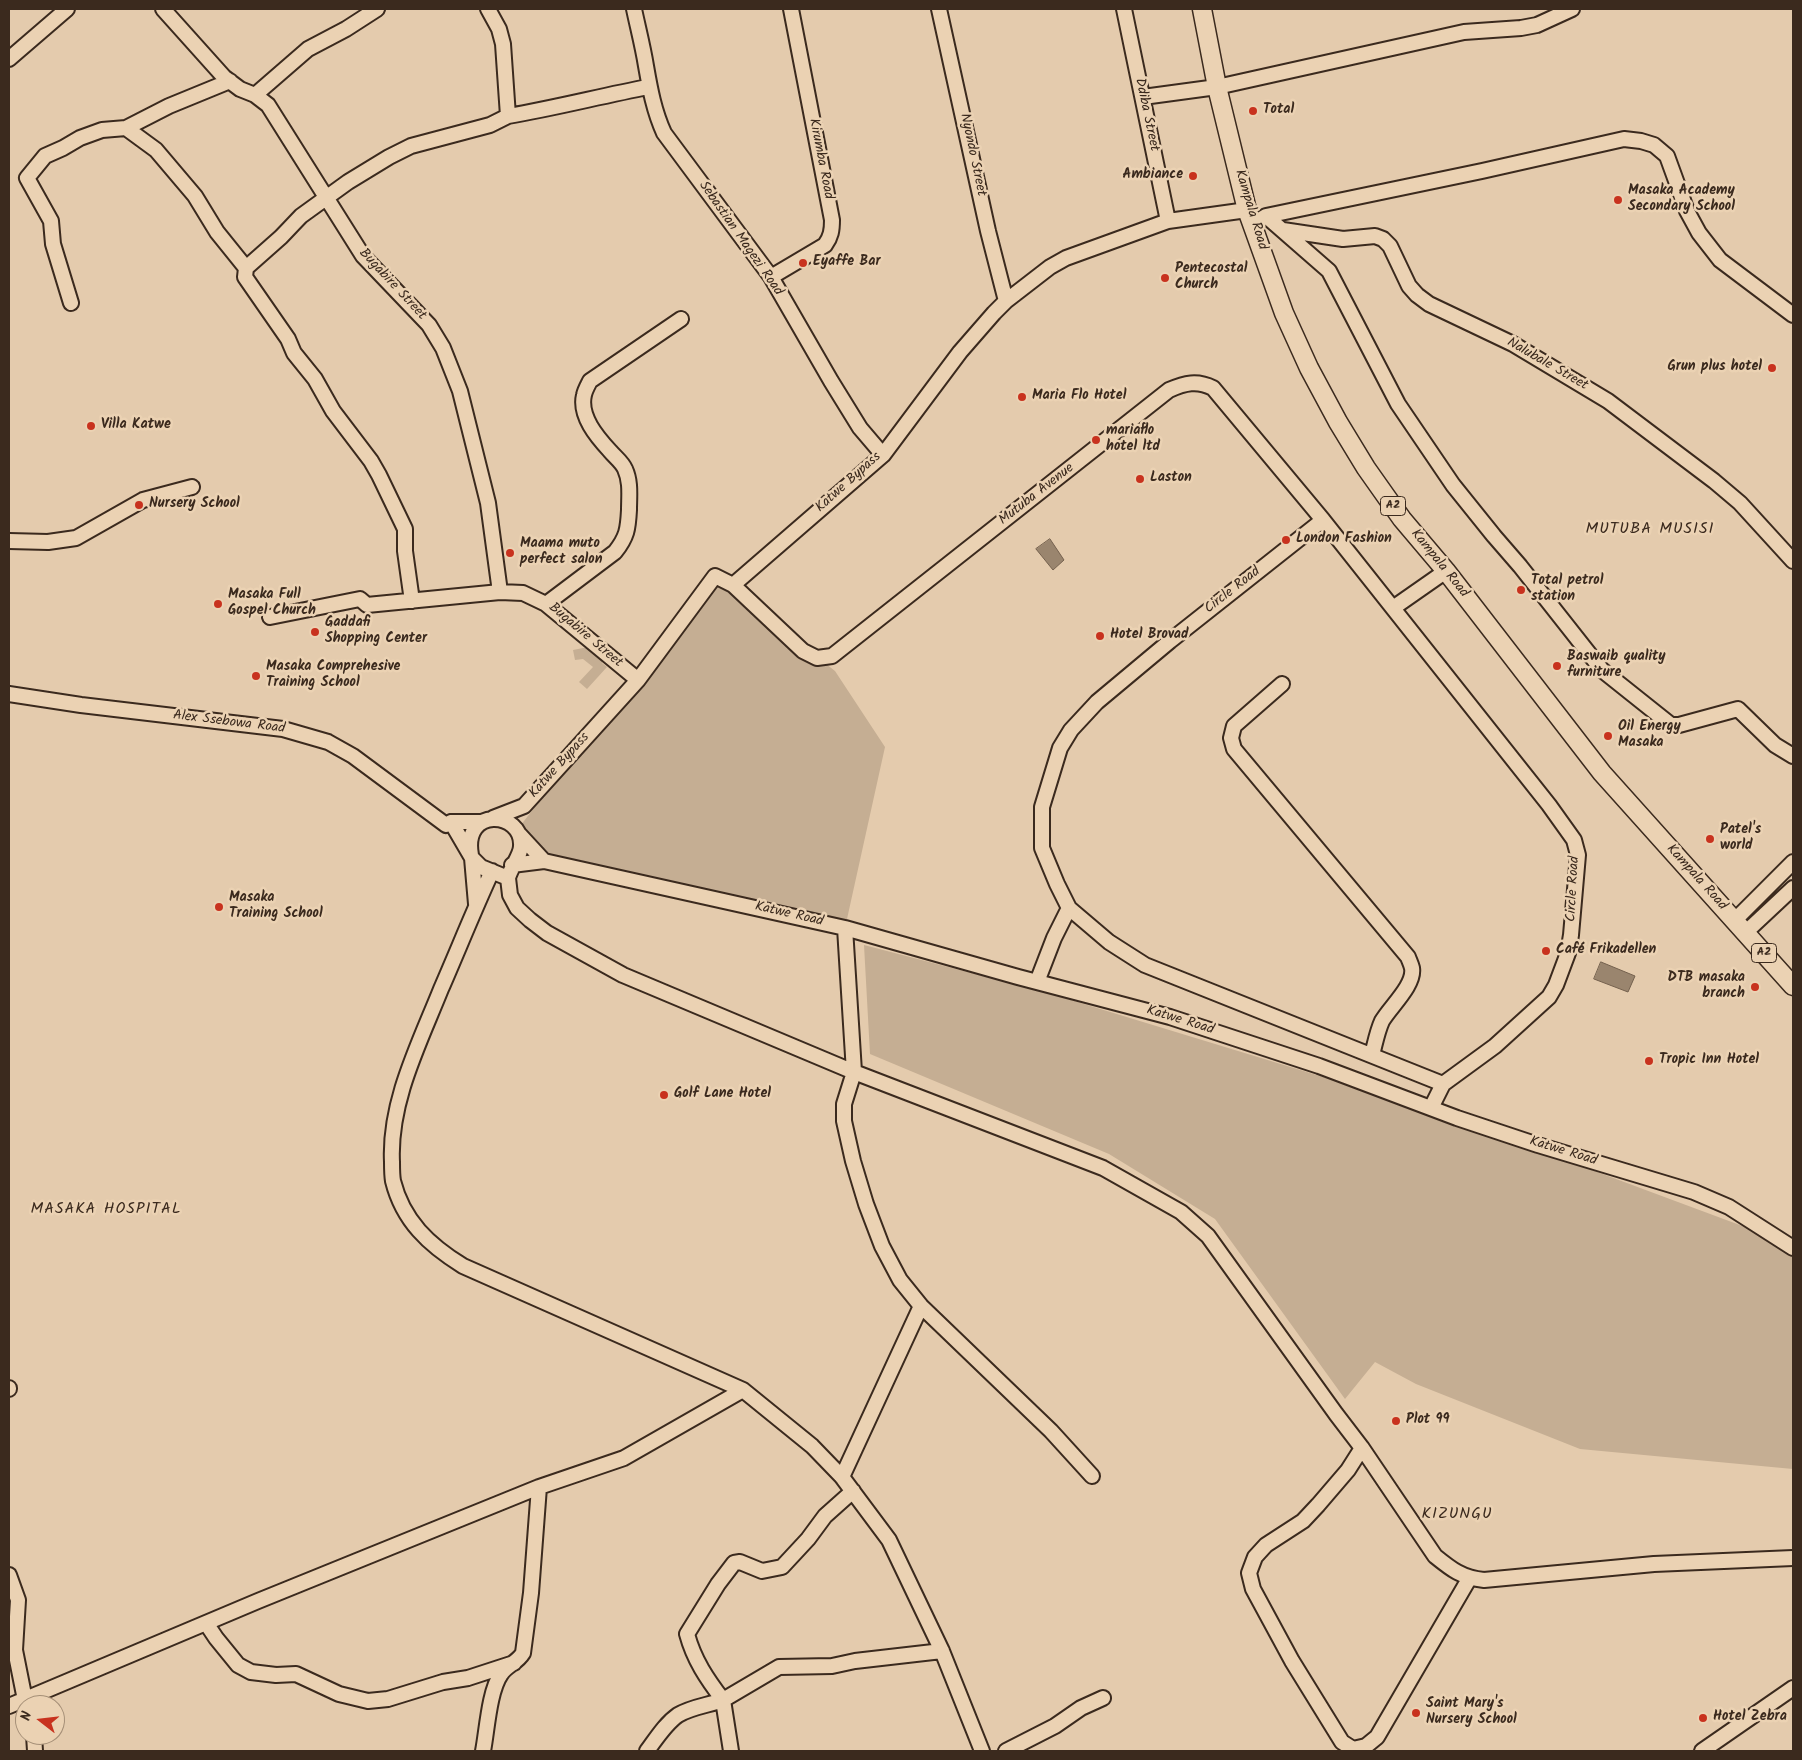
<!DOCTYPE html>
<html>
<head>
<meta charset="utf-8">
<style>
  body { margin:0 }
  #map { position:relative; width:1802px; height:1760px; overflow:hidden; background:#e4cbad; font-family:Kalam,sans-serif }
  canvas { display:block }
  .frame { position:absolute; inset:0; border:10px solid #3b2a1e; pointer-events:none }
  .north { position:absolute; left:15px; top:1695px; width:50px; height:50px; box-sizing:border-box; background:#ebd2b3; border:1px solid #a58f77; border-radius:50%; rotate:286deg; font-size:14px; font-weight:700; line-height:20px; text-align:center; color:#3b2a1e }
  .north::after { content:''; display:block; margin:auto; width:18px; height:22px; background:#c8321e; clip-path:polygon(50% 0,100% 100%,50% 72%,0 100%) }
</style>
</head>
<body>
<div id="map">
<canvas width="1802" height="1760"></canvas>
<div class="frame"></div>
<div class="north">N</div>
</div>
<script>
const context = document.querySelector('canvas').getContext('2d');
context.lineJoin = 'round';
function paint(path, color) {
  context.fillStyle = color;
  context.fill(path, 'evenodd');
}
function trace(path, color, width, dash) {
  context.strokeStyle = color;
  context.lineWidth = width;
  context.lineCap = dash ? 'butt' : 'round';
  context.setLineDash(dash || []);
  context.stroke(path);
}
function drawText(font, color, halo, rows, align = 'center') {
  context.font = font + ' Kalam,sans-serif';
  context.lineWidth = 5;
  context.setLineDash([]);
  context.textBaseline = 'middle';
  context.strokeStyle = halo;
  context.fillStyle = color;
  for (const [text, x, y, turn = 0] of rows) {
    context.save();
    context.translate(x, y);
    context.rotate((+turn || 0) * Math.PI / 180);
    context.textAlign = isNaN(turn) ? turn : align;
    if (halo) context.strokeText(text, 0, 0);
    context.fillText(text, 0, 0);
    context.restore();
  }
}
paint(new Path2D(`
  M715 576 835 671 885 747 845 928 562 865 517 830Z
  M588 647 603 661 602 663 607 667 587 689 579 682 593 667 583 659 575 660 573 650Z
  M864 945 1048 993 1379 1094 1557 1157 1780 1240 1793 1249V1469L1580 1449 1416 1384 1375 1362 1345 1399 1215 1219 1109 1154 870 1054Z`), '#c5ae93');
const water = new Path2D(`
  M1050 539 1064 560 1053 570 1036 549Z
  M1601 962 1635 976 1628 992 1594 979Z`);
paint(water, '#9a856e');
trace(water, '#74614e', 1);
const minor = new Path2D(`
  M163 9 224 77 240 89 255 95 268 105 363 256 429 325 443 348 460 391 488 503 500 592
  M634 9C638 28 643 47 646 66 650 89 654 111 664 133L771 277 831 381 860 428 883 455
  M939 9 988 231 1006 301
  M1124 9 1168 221
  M9 59 67 9
  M255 95 308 49 346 29 377 9
  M1143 97 1217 87 1464 32 1521 28 1537 25 1572 9
  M508 116C555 108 601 96 648 87
  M126 128 169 106 230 81
  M1266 216 1329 271 1398 404 1453 485 1494 536 1520 566 1602 670 1671 725H1679L1738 709 1775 745 1793 756
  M1261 219 1266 216 1482 171 1624 139 1641 141 1654 145 1667 156 1687 211 1699 233 1720 260 1793 315
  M1283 230 1343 239 1375 236 1383 239 1390 246 1409 286 1417 295 1429 304 1513 344 1608 401 1714 481 1740 503 1793 561
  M771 277 825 245C831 237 832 230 832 220L791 9
  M71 303 53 244 51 221 27 178 45 156 63 148 80 138 102 130 126 128 156 150 195 196 217 232 246 268
  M9 541 48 542 76 538 143 500 192 487
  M733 585 803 651 817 658 832 656 1169 390C1185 383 1197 380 1213 388L1323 520
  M412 601 405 551V529L379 475 371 461 333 411 315 379 294 353 288 339 245 277 246 268 281 237 301 216 348 182 389 157 411 146 490 125 508 116 503 44 499 29 488 9
  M546 604 615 552C627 537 628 529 629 510 629 496 631 482 625 469 622 462 615 457 610 451 597 437 579 416 584 395 585 390 588 385 590 381L681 319
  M1393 608 1446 571
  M270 617 360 599 367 605 500 592 523 593 546 604 638 680
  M1282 684 1234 726 1231 738 1234 749 1408 957C1409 960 1411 964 1412 968 1415 985 1390 1007 1382 1021 1377 1032 1375 1044 1372 1055
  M9 694 81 705 283 729 328 742 353 756 446 825 451 822H481
  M493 818 524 806 638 680 715 576 733 585 883 455 960 352 994 313 1006 301 1050 267 1066 258 1168 221 1247 210
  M451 822 472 858 481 867 508 878C511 867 521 855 521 846 523 811 462 806 471 855
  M520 835 544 861
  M472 858 476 904
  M512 865 544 861 845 928 1018 977 1170 1017 1319 1066 1457 1118 1538 1145 1694 1192 1729 1207 1793 1248
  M492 871C474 910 458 950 441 989 419 1044 389 1102 392 1162 392 1168 392 1175 393 1181 403 1221 429 1245 463 1266L743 1390 812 1446 842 1477 889 1540 942 1651 982 1751
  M508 878 510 895 517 908 530 920 547 933 623 975 854 1072 1103 1168 1181 1212 1208 1236 1336 1414 1362 1448 1435 1556C1451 1569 1462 1578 1484 1580L1654 1564 1793 1558
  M1734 921 1793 862
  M845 928 854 1072 844 1104V1121L853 1161 866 1204 882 1246 900 1280 921 1306 1051 1431 1092 1476
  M1746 932 1793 888
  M1037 982 1054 938 1069 908
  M1431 1108 1443 1084 1495 1046 1549 997 1556 985 1568 953 1571 935 1578 855 1574 840 1549 805 1323 520 1170 641 1097 702 1071 730 1060 748 1042 807V848L1057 884 1069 908 1109 942 1145 965 1443 1084
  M9 1389V1388
  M1362 1448 1348 1470 1318 1505 1303 1521 1266 1545 1255 1557 1249 1573 1253 1589 1292 1661 1342 1742 1353 1749 1366 1746 1377 1737 1469 1579
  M842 1477 921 1306
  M9 1575 18 1600 15 1650 26 1705
  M206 1623 216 1638 238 1665 251 1672 276 1675 296 1674 339 1694 368 1701 388 1699 443 1682 468 1678 514 1663
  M9 1706 258 1601 539 1487 624 1458 743 1390
  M34 1735 35 1751
  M483 1751C487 1731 489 1691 501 1674 507 1665 517 1663 523 1653L531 1593 539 1487
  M647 1751C656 1739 665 1724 678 1715 691 1707 709 1705 723 1700 707 1679 694 1660 687 1634L718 1584 734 1563 740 1562 762 1571 782 1567 808 1539 825 1516 853 1491
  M731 1751 723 1700 779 1667 832 1666 855 1661 942 1651
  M1006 1751 1055 1726 1081 1708 1103 1698
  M1702 1751 1793 1688`);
const major = new Path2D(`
  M1202 9 1217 87 1247 210 1284 313 1309 368 1338 422 1366 468 1402 519 1446 571 1602 773 1793 986`);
trace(minor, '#3b2a1e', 18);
trace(major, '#3b2a1e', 21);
trace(minor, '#ebd2b3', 14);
trace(major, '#ebd2b3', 18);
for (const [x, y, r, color] of [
  [1253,111,5,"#c8321e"],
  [1193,176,5,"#c8321e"],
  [1618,200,5,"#c8321e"],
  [803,263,5,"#c8321e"],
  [1165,278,5,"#c8321e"],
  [1772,368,5,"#c8321e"],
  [1022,397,5,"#c8321e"],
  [91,426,5,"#c8321e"],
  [1096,440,5,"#c8321e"],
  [1140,479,5,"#c8321e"],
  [139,505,5,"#c8321e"],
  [1286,540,5,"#c8321e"],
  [510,553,5,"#c8321e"],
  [1521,590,5,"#c8321e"],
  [218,604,5,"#c8321e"],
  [315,632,5,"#c8321e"],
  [1100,636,5,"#c8321e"],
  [1557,666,5,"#c8321e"],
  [256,676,5,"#c8321e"],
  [1608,736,5,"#c8321e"],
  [1710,839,5,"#c8321e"],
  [219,907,5,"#c8321e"],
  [1546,951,5,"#c8321e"],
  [1755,987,5,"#c8321e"],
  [1649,1061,5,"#c8321e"],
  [664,1095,5,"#c8321e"],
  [1396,1421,5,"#c8321e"],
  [1416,1713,5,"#c8321e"],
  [1703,1718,5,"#c8321e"]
]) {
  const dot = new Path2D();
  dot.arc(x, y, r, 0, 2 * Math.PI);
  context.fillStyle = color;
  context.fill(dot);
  trace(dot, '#ebd2b3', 2);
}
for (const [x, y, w] of [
  [1393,506,25],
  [1764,953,25]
]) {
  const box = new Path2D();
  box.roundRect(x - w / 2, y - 9.5, w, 19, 4);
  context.fillStyle = '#ebd2b3';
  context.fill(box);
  trace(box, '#3b2a1e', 1);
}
drawText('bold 12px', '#3b2a1e', null, [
  ["A2",1393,506],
  ["A2",1764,953]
]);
drawText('bold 14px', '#3b2a1e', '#ebd2b3', [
  ["Total",1263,111],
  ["Ambiance",1183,176,"right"],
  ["Masaka Academy",1628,192],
  ["Secondary School",1628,208],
  ["Eyaffe Bar",813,263],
  ["Pentecostal",1175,270],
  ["Church",1175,286],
  ["Grun plus hotel",1762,368,"right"],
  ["Maria Flo Hotel",1032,397],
  ["Villa Katwe",101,426],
  ["mariaflo",1106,432],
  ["hotel ltd",1106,448],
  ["Laston",1150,479],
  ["Nursery School",149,505],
  ["London Fashion",1296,540],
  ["Maama muto",520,545],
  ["perfect salon",520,561],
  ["Total petrol",1531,582],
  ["station",1531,598],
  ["Masaka Full",228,596],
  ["Gospel Church",228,612],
  ["Gaddafi",325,624],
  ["Shopping Center",325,640],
  ["Hotel Brovad",1110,636],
  ["Baswaib quality",1567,658],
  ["furniture",1567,674],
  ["Masaka Comprehesive",266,668],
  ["Training School",266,684],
  ["Oil Energy",1618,728],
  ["Masaka",1618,744],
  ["Patel's",1720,831],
  ["world",1720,847],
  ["Masaka",229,899],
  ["Training School",229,915],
  ["Café Frikadellen",1556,951],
  ["DTB masaka",1745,979,"right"],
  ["branch",1745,995,"right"],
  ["Tropic Inn Hotel",1659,1061],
  ["Golf Lane Hotel",674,1095],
  ["Plot 99",1406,1421],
  ["Saint Mary's",1426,1705],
  ["Nursery School",1426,1721],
  ["Hotel Zebra",1713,1718]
], 'left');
drawText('14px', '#3b2a1e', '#ebd2b3', [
  ["Ddiba Street",1146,115,78],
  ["Nyondo Street",972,155,78],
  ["Kirumba Road",820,159,79],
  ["Kampala Road",1250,210,73],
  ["Sebastian Magezi Road",740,239,55],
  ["Bugabire Street",392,285,47],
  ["Nalubale Street",1547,365,30],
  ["Katwe Bypass",849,483,-42],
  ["Mutuba Avenue",1037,495,-38],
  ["Kampala Road",1439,564,51],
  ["Circle Road",1233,591,-38],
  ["Bugabire Street",585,636,40],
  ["Alex Ssebowa Road",229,723,7],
  ["Katwe Bypass",560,766,-48],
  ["Kampala Road",1696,878,48],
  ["Circle Road",1574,889,-87],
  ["Katwe Road",789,915,13],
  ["Katwe Road",1180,1021,17],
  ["Katwe Road",1563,1152,17]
]);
context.letterSpacing = '1px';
drawText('16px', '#3b2a1e', '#ebd2b3', [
  ["MUTUBA MUSISI",1650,530],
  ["MASAKA HOSPITAL",106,1210],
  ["KIZUNGU",1457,1515]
]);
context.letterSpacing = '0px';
</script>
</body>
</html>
